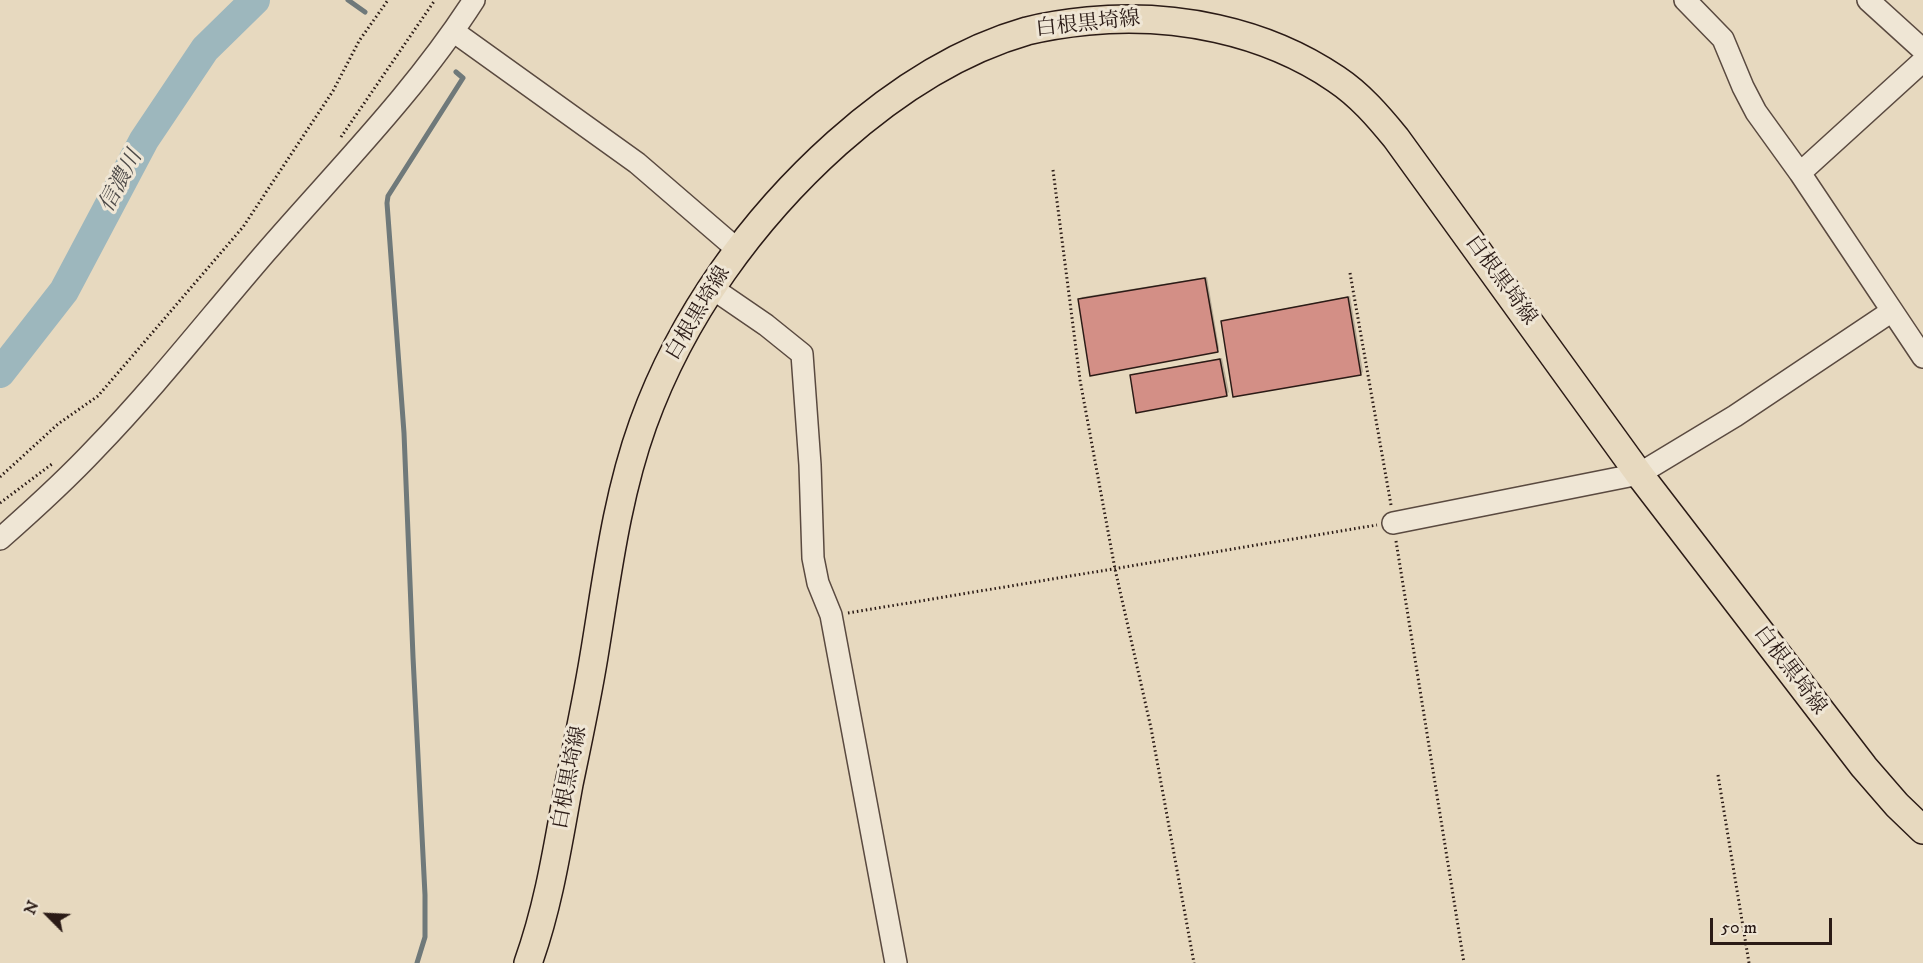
<!DOCTYPE html>
<html>
<head>
<meta charset="utf-8">
<style>
  body { margin:0 }
  #map { position:relative; width:1923px; height:963px; overflow:hidden; background:#e7d9bf; font-family:"IM FELL DW Pica",serif }
  canvas { display:block }
  .north { position:absolute; left:18px; top:885px; width:60px; height:60px; -webkit-text-stroke:4px #efe6d5; paint-order:stroke; rotate:294deg; font-size:16px; font-weight:700; line-height:24px; text-align:center; color:#2b1b16 }
  .north::after { content:''; display:block; margin:auto; width:21px; height:27px; background:#2b1b16; clip-path:polygon(50% 0,100% 100%,50% 72%,0 100%) }
  .scale { position:absolute; left:1710px; top:918px; width:122px; height:27px; box-sizing:border-box; border:3px solid #2b1b16; border-top:0; padding-left:8px; font-size:18px; line-height:21px; white-space:nowrap; color:#2b1b16; -webkit-text-stroke:4px #efe6d5; paint-order:stroke }
</style>
</head>
<body>
<div id="map">
<canvas width="1923" height="963"></canvas>
<div class="north">N</div>
<div class="scale">50 m</div>
</div>
<script>
const context = document.querySelector('canvas').getContext('2d');
context.lineJoin = 'round';
function paint(path, color) {
  context.fillStyle = color;
  context.fill(path, 'evenodd');
}
function trace(path, color, width, dash) {
  context.strokeStyle = color;
  context.lineWidth = width;
  context.lineCap = dash ? 'butt' : 'round';
  context.setLineDash(dash || []);
  context.stroke(path);
}
function drawText(font, color, halo, rows, align = 'center') {
  context.font = font + ' "IM FELL DW Pica","Noto Serif JP",serif';
  context.lineWidth = 6;
  context.setLineDash([]);
  context.textBaseline = 'middle';
  context.strokeStyle = halo;
  context.fillStyle = color;
  for (const [text, x, y, turn = 0] of rows) {
    context.save();
    context.translate(x, y);
    context.rotate((+turn || 0) * Math.PI / 180);
    context.textAlign = isNaN(turn) ? turn : align;
    if (halo) context.strokeText(text, 0, 0);
    context.fillText(text, 0, 0);
    context.restore();
  }
}
paint(new Path2D(`
  M1207 277 1219 348 1217 351 1080 300 1082 297Z
  M1350 296 1363 372 1360 374 1223 322 1225 320Z
  M1222 358 1229 392 1226 395 1131 376 1133 374Z`), '#0003');
trace(new Path2D(`
  M348 0 365 12
  M417 963 425 937V895L413 657 404 433 387 203 388 196 463 78 456 72`), '#6f797a', 5);
trace(new Path2D(`
  M0 373 64 291 144 140 205 49 255 0`), '#9db7bd', 30);
const building = new Path2D(`
  M1205 278 1218 352 1090 376 1078 299Z
  M1348 297 1361 375 1233 397 1221 321Z
  M1220 359 1227 396 1136 413 1130 375Z`);
paint(building, '#d38f86');
trace(building, '#2b1b16', 1.5);
const minor = new Path2D(`
  M1685 0 1723 39 1743 87 1756 112 1800 173 1923 357
  M1868 0 1923 50
  M453 31 637 163 738 250
  M1800 173 1923 61
  M712 288 766 325 802 354 810 465 813 558 818 583 831 615 896 963
  M1393 523 1639 474 1735 416 1892 311
  M0 539C33 510 66 480 96 448 156 386 209 318 266 252 337 170 415 92 474 0`);
const major = new Path2D(`
  M528 963C549 905 558 844 569 784 578 741 587 699 594 656 607 578 616 499 643 424 682 316 752 219 837 143 891 95 957 51 1027 31 1047 26 1068 23 1088 21 1173 13 1264 30 1336 79 1360 95 1378 116 1396 138L1639 474 1864 767 1897 805 1923 830`);
trace(minor, '#5a4a40', 24);
trace(major, '#2b1b16', 30);
trace(new Path2D(`
  M341 137 435 0
  M1053 170 1080 380 1115 569 1151 728 1194 963
  M1350 273 1391 505
  M0 477 58 424 98 396 243 227 333 91 359 41 388 0
  M0 503 52 464
  M1396 541 1464 963
  M848 613 1377 525
  M1718 775 1749 963`), '#2b1b16', 3, [1.5, 3]);
trace(minor, '#efe6d5', 21);
trace(major, '#e7d9bf', 27);
drawText('21px', '#2b1b16', '#efe6d5', [
  ["白根黒埼線",1088,25,-6],
  ["白根黒埼線",1500,281,54],
  ["白根黒埼線",699,314,-59],
  ["白根黒埼線",1789,671,53],
  ["白根黒埼線",571,778,-79]
]);
drawText('italic 22px', '#4d4a48', '#efe6d5', [
  ["信濃川",122,182,-62]
]);
</script>
</body>
</html>
